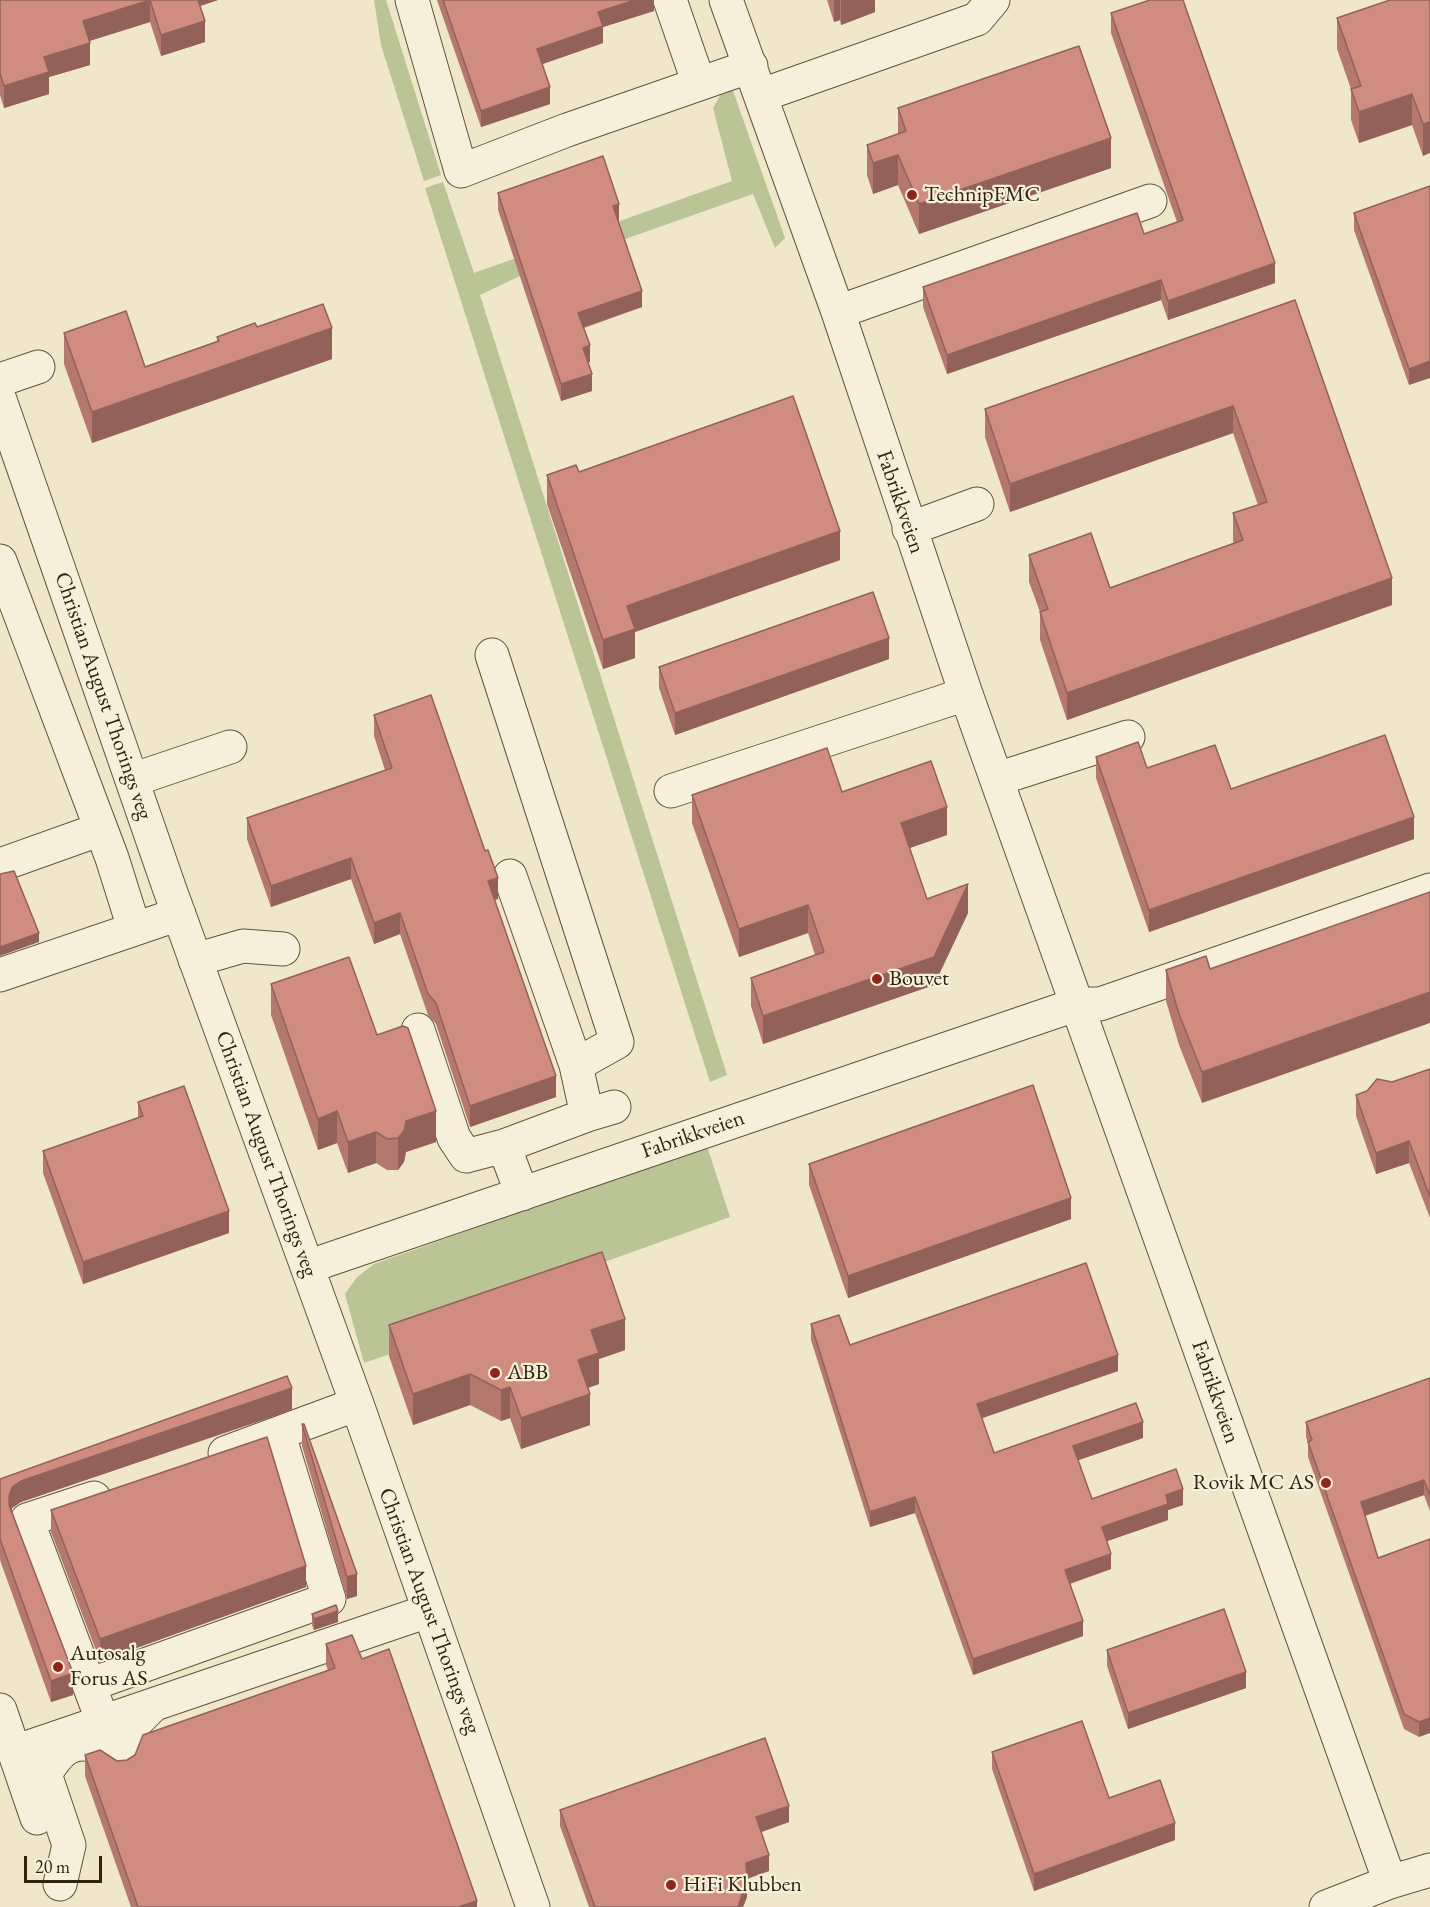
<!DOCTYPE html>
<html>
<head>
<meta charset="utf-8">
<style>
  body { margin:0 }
  #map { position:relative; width:1430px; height:1907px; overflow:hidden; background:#f0e6c9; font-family:"EB Garamond",serif }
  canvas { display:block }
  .scale { position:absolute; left:24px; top:1856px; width:78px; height:27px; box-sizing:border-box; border:3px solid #33220c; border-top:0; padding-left:8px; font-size:18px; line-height:21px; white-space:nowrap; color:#33220c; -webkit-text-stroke:4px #f5efdc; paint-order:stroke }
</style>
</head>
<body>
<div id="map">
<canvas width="1430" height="1907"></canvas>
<div class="scale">20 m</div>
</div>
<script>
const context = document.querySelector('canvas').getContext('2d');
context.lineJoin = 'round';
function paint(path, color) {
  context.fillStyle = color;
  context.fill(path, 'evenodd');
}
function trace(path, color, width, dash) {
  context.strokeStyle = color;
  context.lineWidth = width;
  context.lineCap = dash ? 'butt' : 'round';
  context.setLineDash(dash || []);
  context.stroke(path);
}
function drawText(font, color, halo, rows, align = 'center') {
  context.font = font + ' "EB Garamond",serif';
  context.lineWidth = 4.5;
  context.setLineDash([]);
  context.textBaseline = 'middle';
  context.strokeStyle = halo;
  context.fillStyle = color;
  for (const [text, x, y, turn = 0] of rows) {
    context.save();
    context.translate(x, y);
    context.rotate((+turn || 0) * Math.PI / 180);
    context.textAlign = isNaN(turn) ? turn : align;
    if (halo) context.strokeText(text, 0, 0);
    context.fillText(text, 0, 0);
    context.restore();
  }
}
paint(new Path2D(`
  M374 0H386L441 175 424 181 381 45Z
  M732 88 785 238 775 248 753 194 520 276 480 295 727 1075 710 1082 425 188 443 182 474 273 732 181 713 108 722 92Z
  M707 1146 730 1217 596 1265 601 1281 364 1363 345 1294 357 1277 374 1264Z`), '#bbc495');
const minor = new Path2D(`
  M412 0 461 171 567 130 751 66
  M670 0 699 84
  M726 0 838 312 966 694 1390 1882
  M762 95 977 19 993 0
  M838 312 1150 201
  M0 380 38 367
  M0 400 170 890 357 1404 533 1907
  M909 529 977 504
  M0 561 112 858 134 928
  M492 655 617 1042 576 1065 587 1115 504 1146
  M997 779 1128 737
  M132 780 230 747
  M671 791 966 694
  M0 865 101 829
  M510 876 576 1065
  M195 960 243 946 283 949
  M0 975 179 914
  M418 1030 454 1138 466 1156 504 1146 522 1194
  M587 1115 614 1107
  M307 1267 1078 1004H1100L1430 890
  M225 1453 357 1404
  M94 1498 27 1520 103 1722
  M89 1685 329 1599 279 1435
  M0 1710 37 1818
  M14 1752 428 1611
  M60 1884 69 1845 45 1774C58 1753 70 1737 98 1747 105 1749 114 1759 121 1764L133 1725 152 1706
  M1326 1907 1390 1882 1430 1870`);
trace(minor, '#62533b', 35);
trace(minor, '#f5efdc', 33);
paint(new Path2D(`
  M0 0H218L200 6 205 42 161 56 150 22 89 41 90 65 49 77V94L4 108 0 95Z
  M437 0H654V11L603 27V43L542 64 550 104 481 127Z
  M827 0H875V12L841 25 840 20 834 22Z
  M1430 0 1423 156 1412 125 1359 143 1351 120V89L1337 49V18Z
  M1111 13 1275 283 1168 320 1161 300 947 374 923 307V287L1144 234 1177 222 1111 33Z
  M898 108 1111 168 919 234 898 185 873 194 867 175V145L898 134Z
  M1430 186 1409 385 1354 230V213Z
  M498 193 619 221H618L642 307 584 328 590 362H588L592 391 561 401 498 210Z
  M1295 300 1392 605 1067 720 1040 640V612L1029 582V555L1110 588 1234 543 1233 541V513L1258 505 1233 433 1010 512 985 437V409Z
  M257 327 332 359 92 443 64 364V333L145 367 217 341V337Z
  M579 472 840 560 635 632V658L603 669 547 504V475Z
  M889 659 675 735 659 688V667Z
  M374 715 498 899 494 900 556 1097 470 1127 436 1024 428 1015 400 934 374 944 351 879 271 907 247 839V818L385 770 374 736Z
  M1096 757 1147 768 1231 789 1414 839 1149 932 1096 778Z
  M842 792 947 835 910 848 927 899 968 913 934 985 763 1044 751 1006V978L815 955 808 933 739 957 692 823V795Z
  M1206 956 1202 1103 1179 1045 1166 1001V970Z
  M271 984 377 1035 436 1142 406 1152 404 1162 398 1170H387L376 1163 348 1173 337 1143 318 1150 271 1015Z
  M1430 1069V1218L1409 1163 1376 1174 1356 1116V1095Z
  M138 1102 229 1233 83 1284 43 1173V1151L138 1118Z
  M809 1164 1071 1219 848 1298 809 1185Z
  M811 1324 850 1345 1118 1371 981 1418 994 1453 1143 1438 1078 1460 1092 1499 1183 1505 1168 1510V1520L1107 1541 1111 1569 1070 1584 1083 1636 973 1675 915 1513 870 1527 811 1340Z
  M389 1325 625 1350 599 1359V1384L588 1388 590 1425 521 1449 510 1418 501 1421 470 1405 413 1425 389 1356Z
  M1430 1378V1511L1424 1495 1365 1516 1378 1558 1430 1539 1419 1737 1404 1729 1308 1457V1443L1306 1437V1422Z
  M292 1410 21 1502 12 1508V1510L73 1695 51 1702 0 1560V1479Z
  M302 1424 357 1596 347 1599 302 1446Z
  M51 1510 306 1587 100 1661 51 1532Z
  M312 1614 338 1622 314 1630 312 1625Z
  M326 1644 362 1659 477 1907H131L85 1776V1755L117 1761 127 1760 328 1670 326 1665Z
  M1107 1650 1246 1688 1128 1729 1107 1666Z
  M992 1752 1109 1798 1175 1840 1034 1891 992 1769Z
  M560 1810 789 1822 761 1832 769 1871 747 1879V1897L743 1907H589L560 1826Z`), '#b4786e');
paint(new Path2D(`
  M150 0V22L83 43V21Z
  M194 0H218L194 8Z
  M635 0H654V11L603 27V43L537 66V49L598 12Z
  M834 0H840V20L834 22Z
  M841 0H875V12L841 25Z
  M205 21V42L161 56V35Z
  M90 43V65L49 77V94L4 108V86L44 57Z
  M550 87V104L481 127V111Z
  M1412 94V125L1359 143V112Z
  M1430 122V153L1423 156V124Z
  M1111 138V168L919 234V204Z
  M898 155V185L873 194V163Z
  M619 204V221L613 223V206Z
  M1275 263V283L1168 320V301Z
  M1161 280V300L947 374V355Z
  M642 291V307L578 329V313Z
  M332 328V359L92 443V412Z
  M590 345V362L583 364V348Z
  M1430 361V378L1409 385V369Z
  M592 374V391L561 401V384Z
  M1233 406V433L1010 512V484Z
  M840 531V560L635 632V658L603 669V640L627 606Z
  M1392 578V605L1067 720V693Z
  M889 638V659L675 735V713Z
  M947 807V835L901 851V823Z
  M1414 817V839L1149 932V910Z
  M351 858V879L271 907V886Z
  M498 878V899L488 902V881Z
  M968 884V913L934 985 763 1044V1016Z
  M808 905V933L739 957V929Z
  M400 913V934L374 944V923Z
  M39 933V942L0 956V947Z
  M1430 992V1023L1202 1103V1072Z
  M556 1076V1097L470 1127V1106Z
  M337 1111V1143L318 1150V1119Z
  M436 1111V1142L406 1152 404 1162 398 1170V1138L406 1121Z
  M376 1132V1163L348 1173V1142Z
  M1409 1141V1163L1376 1174V1153Z
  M1071 1198V1219L848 1298V1276Z
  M229 1211V1233L83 1284V1262Z
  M625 1319V1350L599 1359V1384L578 1391V1360L591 1330Z
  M1118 1355V1371L977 1420V1404Z
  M470 1374V1405L413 1425V1394Z
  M510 1387V1418L501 1421V1390Z
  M292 1388V1410L21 1502 12 1508 9 1517V1496L12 1487 21 1481Z
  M590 1394V1425L521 1449V1418Z
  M1143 1422V1438L1073 1462V1446Z
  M1424 1480V1495L1361 1517V1502Z
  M1183 1489V1505L1168 1510V1520L1102 1543V1527L1166 1495Z
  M915 1497V1513L870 1527V1512Z
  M1111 1554V1569L1065 1585V1570Z
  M306 1566V1587L100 1661V1639Z
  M357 1574V1596L347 1599V1577Z
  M338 1611V1622L314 1630V1619Z
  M1083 1621V1636L973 1675V1659Z
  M1246 1672V1688L1128 1729V1713Z
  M73 1673V1695L51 1702V1681Z
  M1430 1718V1733L1419 1737V1722Z
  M789 1806V1822L756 1834V1817Z
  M1175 1823V1840L1034 1891V1874Z
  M769 1855V1871L746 1879V1863Z
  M747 1880V1897L743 1907H738Z
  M477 1901V1907H458Z`), '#92625a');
const building = new Path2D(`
  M0 0H198L205 21 161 35 150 0 83 21 90 43 44 57 49 72 4 86 0 73Z
  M443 0H635L598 12 603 26 537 49 550 87 481 111Z
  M1150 0H1183L1275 263 1168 301 1161 280 947 355 923 287 1137 213 1144 234 1183 220 1111 13Z
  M1390 0H1430V122L1423 124 1412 94 1359 112 1351 89 1361 86 1337 18Z
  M1079 46 1111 138 919 204 898 155 873 163 867 145 906 131 898 108Z
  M603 156 619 204 613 206 642 291 578 313 590 345 583 348 592 374 561 384 498 193Z
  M1430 186V361L1409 369 1354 213Z
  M1295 300 1392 578 1067 693 1040 612 1048 609 1029 555 1091 533 1110 588 1243 540 1233 513 1267 502 1233 406 1010 484 985 409Z
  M323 304 332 328 92 412 64 333 126 311 145 367 219 341 217 337 255 323 257 327Z
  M793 396 840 531 627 606 635 629 603 640 547 475 576 465 579 472Z
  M873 592 889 638 675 713 659 667Z
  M431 695 485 851 488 850 498 878 488 881 556 1076 470 1106 436 1003 428 994 400 913 374 923 351 858 271 886 247 818 392 768 374 715Z
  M1385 735 1414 817 1149 910 1096 757 1138 742 1147 768 1215 745 1231 789Z
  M827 748 842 792 931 761 947 807 901 823 927 899 968 884 934 957 763 1016 751 978 824 952 808 905 739 929 692 795Z
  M14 871 39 933 0 947V874Z
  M1430 892V992L1202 1072 1179 1014 1166 970 1206 956 1210 969Z
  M349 957 377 1035 403 1026 408 1028 436 1111 406 1121 404 1131 398 1138 387 1139 376 1132 348 1142 337 1111 318 1119 271 984Z
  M1430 1069V1197L1409 1141 1376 1153 1356 1095 1367 1091 1377 1079 1392 1082Z
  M1033 1085 1071 1198 848 1276 809 1164Z
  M184 1086 229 1211 83 1262 43 1151 143 1116 138 1102Z
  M602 1252 625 1319 591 1330 599 1353 578 1360 590 1394 521 1418 510 1387 501 1390 470 1374 413 1394 389 1325Z
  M1086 1263 1118 1355 977 1404 994 1453 1136 1403 1143 1422 1073 1446 1092 1499 1176 1469 1183 1489 1166 1495 1168 1504 1102 1527 1111 1554 1065 1570 1083 1621 973 1659 915 1497 870 1512 811 1324 839 1315 850 1345Z
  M287 1376 292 1388 21 1481 12 1487 9 1496V1505L73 1673 51 1681 0 1539V1479Z
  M1430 1378V1496L1424 1480 1361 1502 1378 1558 1430 1539V1718L1419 1722 1404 1714 1308 1442 1312 1440 1306 1422Z
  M302 1424H304L357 1574 347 1577Z
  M267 1437 306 1566 100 1639 51 1510Z
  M336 1605 338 1611 314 1619 312 1614Z
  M1224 1609 1246 1672 1128 1713 1107 1650Z
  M352 1635 362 1659 389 1649 477 1901 458 1907H138L85 1755 100 1750 117 1761 127 1760 135 1755 143 1735 335 1668 326 1644Z
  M1082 1721 1109 1798 1160 1780 1175 1823 1034 1874 992 1752Z
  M765 1738 789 1806 756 1817 769 1855 746 1863 747 1880 738 1907H595L560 1810Z`);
paint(building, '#d18c80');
trace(building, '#92625a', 1.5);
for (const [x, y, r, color] of [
  [912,195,6,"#8f2418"],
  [877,979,6,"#8f2418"],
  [495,1373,6,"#8f2418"],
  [1326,1483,6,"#8f2418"],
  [58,1667,6,"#8f2418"],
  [671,1885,6,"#8f2418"]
]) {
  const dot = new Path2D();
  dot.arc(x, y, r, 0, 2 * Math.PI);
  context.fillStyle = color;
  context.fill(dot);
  trace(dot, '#f5efdc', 2);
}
drawText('22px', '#33220c', '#f5efdc', [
  ["TechnipFMC",924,195],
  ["Bouvet",889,979],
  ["ABB",507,1373],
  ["Rovik MC AS",1314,1483,"right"],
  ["Autosalg",70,1654],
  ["Forus AS",70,1679],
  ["HiFi Klubben",683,1885]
], 'left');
drawText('22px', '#33220c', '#f5efdc', [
  ["Fabrikkveien",900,502,71],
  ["Christian August Thorings veg",103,696,71],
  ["Fabrikkveien",693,1135,-19],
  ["Christian August Thorings veg",266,1154,70],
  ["Fabrikkveien",1215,1392,71],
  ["Christian August Thorings veg",429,1611,70]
]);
</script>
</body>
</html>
